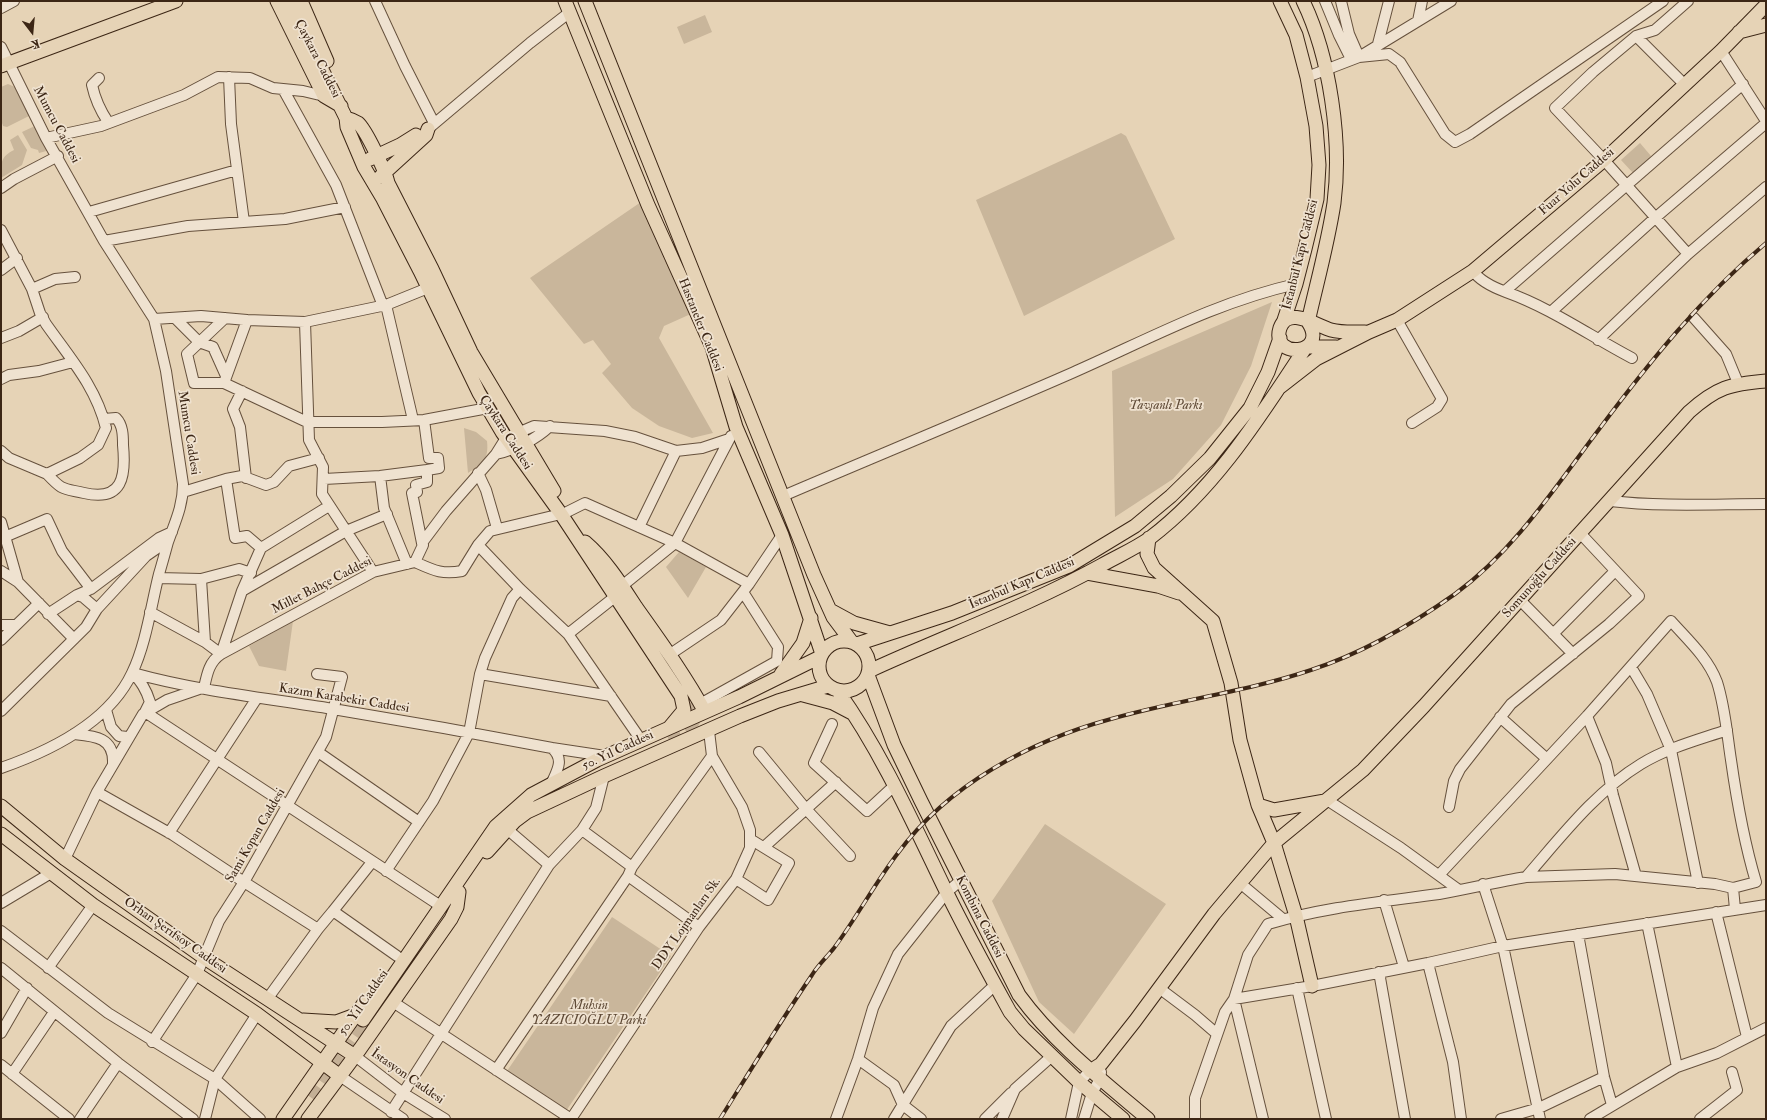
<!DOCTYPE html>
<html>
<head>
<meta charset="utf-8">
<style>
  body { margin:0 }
  #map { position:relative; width:1767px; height:1120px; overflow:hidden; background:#e6d3b6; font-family:"IM FELL Double Pica",serif }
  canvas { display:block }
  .frame { position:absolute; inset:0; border:2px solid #3c2615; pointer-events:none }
  .north { position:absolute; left:12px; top:12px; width:40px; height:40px; -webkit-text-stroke:3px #efe2d0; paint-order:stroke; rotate:164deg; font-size:11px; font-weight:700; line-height:16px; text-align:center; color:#3c2615 }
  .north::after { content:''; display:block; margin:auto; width:14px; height:18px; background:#3c2615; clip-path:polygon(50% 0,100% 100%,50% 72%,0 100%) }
</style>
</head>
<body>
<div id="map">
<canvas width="1767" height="1120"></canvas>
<div class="frame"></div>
<div class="north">K</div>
</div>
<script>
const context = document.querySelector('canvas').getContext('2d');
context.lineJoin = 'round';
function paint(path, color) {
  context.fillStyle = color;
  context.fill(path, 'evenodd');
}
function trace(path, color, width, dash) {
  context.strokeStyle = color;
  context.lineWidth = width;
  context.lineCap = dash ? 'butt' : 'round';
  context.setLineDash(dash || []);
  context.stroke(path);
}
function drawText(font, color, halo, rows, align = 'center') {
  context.font = font + ' "IM FELL Double Pica",serif';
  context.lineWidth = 3.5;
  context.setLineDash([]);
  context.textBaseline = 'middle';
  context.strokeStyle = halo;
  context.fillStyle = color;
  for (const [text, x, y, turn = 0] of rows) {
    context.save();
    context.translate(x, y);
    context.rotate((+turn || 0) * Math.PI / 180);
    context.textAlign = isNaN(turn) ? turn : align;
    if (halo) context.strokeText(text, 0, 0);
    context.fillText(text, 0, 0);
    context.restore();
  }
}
paint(new Path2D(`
  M705 15 712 32 684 44 677 27Z
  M8 84 15 87 29 116 7 127 3 126 1 120V87Z
  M37 125 50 150 39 153 38 150 31 148 22 132Z
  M1121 133 1126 136 1175 239 1024 316 976 200Z
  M18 135 27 150 22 165 1 178C1 163 0 157 14 150L10 140Z
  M1640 143 1651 156 1633 173 1621 160Z
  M641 202 693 313 664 326 659 338 713 433 692 438 659 426 632 408 602 373 611 364 593 340 584 344 530 278Z
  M1272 302 1251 366 1221 425 1173 479 1115 517 1112 371Z
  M464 428 476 432 487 441C489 459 483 464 468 473Z
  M679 552 706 567 688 598 666 567Z
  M293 621 286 671 259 666 249 646Z
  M1045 824 1166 904 1074 1034 1039 1002 992 901Z
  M612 917 671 956 566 1111 507 1071Z`), '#c9b69b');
trace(new Path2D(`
  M667 736C689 725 703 727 690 698
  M313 1099 368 1022`), '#c4b096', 13, [13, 6]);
const minor = new Path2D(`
  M375 1 405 66 434 123
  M1325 1 1339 35 1351 59
  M1341 1 1349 34 1359 57 1451 1
  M1 8 14 1
  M1418 21 1422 1
  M1636 36 1684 84
  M1378 44 1389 1
  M1 47 46 138 104 241 154 319 166 371 183 484C183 506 175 522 168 542 165 553 162 564 159 574 151 606 146 644 132 673 109 722 50 751 1 768
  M1721 51 1766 121
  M229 77 231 124 244 222
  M1307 77 1359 57 1389 54 1400 62 1445 134 1455 142 1470 134 1663 1
  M99 78 92 85C95 99 100 110 108 122
  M283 89 336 185 383 306
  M428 129 530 43 570 12
  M46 138 101 126 184 95 218 77 250 78 273 88 303 91 324 96
  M1 188 14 179 58 156
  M89 212 237 170
  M1 230 32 289 40 313 46 324C70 358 96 387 106 428L98 445 80 458 47 474 9 458 1 451
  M104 241 188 226 285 219 345 207
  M1688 254 1604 160 1555 108 1593 72 1636 36 1655 30 1688 1
  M1 270 17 258
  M1473 271C1480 281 1495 288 1506 292 1551 308 1590 336 1632 358
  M32 289 55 279 75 277
  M1505 291 1743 84
  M386 305 413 420
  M1552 311 1655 218 1766 123
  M175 318 199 342 213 347 226 376
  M1694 318 1726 354 1738 383
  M154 319 201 316 247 320 224 383 307 422H382L424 420 488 408
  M247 320 305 322 386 305 428 288
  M1397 320 1442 399 1437 407 1412 423
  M305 322 309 440 323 467 322 494 373 572
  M1 338 19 331 43 317
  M1598 340 1688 254 1766 187
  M1 379 9 375 39 371 73 362
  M224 383H194L187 354 225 318
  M242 391 233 409 240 427 246 478
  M550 426C534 441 516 449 496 454L506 438 534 426 605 431 635 437 676 451 702 448 729 439
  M478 473 486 490 497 528
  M47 474C63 491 62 488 84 493 123 502 126 476 123 445 123 436 123 425 116 418L104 419
  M380 476 384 508 407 564
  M324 479 380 476 427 470
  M183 492 226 479
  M783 496C879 455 976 415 1072 373 1147 340 1216 302 1296 284
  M1610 501C1662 507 1714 504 1766 504
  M567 512 585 503 675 543 749 584
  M1 522 18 582
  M639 527 676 451
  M7 536 47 519 62 551 91 589
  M422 543 412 493 417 492 416 485 427 482V470L439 468 438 458H429L424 420
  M478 545 520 589 568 634 641 740
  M261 548 247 536 235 538 226 479 242 476 266 485 274 482 289 466 319 458
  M415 562C433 570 442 575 462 571L478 545 490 531 561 514
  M1 571 18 582 74 639
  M158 578 201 579
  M622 586 675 543 731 436
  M242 591 346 531 387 514
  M77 595 91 589 159 538 172 532
  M1520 600 1573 654
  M150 612 205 642 221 654
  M48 614 77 595 83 597 97 609
  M1 625H16
  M568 634 616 596
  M1553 634 1615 571
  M1 640 39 603
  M205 642 201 579 239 569 251 573
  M221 654 242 591 261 548 329 506
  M669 655 721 620 749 584 782 535
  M1631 667 1647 694 1671 750 1698 883
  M133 673C198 691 266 698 333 709 406 721 479 734 552 748
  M133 673C141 682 146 689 150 702L145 712
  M480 674 611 696
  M204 688C207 674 209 662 221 654L373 572 415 562 423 545 422 543 446 511 496 454
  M700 704 777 661 778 647 743 592
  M106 710 111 727 119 736 127 737
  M1 711 86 627 97 609 146 556 159 547 167 545
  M145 712 436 903
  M1587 716 1606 763 1613 795 1636 876
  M1500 717 1547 759
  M832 724 814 763 867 811 894 786
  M1727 730C1698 740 1667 748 1641 764 1595 792 1561 837 1526 877L1615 874 1715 884 1733 888 1735 909
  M74 734C94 736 114 737 113 763
  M318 752 419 822
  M759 752 806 809 850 856
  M552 782C558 769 564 759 552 748L605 756
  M97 792 173 835 244 882 318 929 268 998
  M1327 800 1401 848 1459 890
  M1449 807 1454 781 1460 769 1511 704 1609 624 1639 596 1580 533
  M507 829 549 865
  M582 830 632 867
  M169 833 257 698
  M764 847 836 782
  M65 859 97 792 143 714 167 700 202 688
  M372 862 333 911 397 956
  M386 871 433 801 469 733 480 674 485 658 512 598 520 589
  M1439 875 1587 716 1671 621C1688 640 1708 658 1717 682 1725 707 1727 734 1731 760 1737 802 1744 842 1756 882L1733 888
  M628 876 699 927
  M736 879 768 900 789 863 750 839
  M1240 883 1283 919
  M1483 884 1503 946 1540 1119
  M1384 900 1404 967
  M1 903 51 873
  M1716 912 1747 1037
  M1647 923 1677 1067
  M318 929 333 911
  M1 931 108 1013 215 1079 260 1119
  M1578 934 1604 1077 1612 1105
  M1428 963 1453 1062 1461 1119
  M1 968 118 1063 193 1119
  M48 968 93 905
  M1379 972 1405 1119
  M1159 988 1195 1015 1217 1034
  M1297 988 1326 1119
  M393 1002 571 1119
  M1 1033 27 988
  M152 1042 197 974 219 921 244 882 326 737 342 677 317 674
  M355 1056 403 1093 445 1119
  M858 1059 894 1085 903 1105 921 1119
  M1 1065 69 1119
  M496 1070 628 876 632 867 712 756
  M12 1074 54 1012
  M340 1076 403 1119
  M391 1112 549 865 582 830 596 808 604 776
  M80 1119 118 1063
  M205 1119 215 1079 257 1014
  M571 1119 699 927 736 879 750 848V830L742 807 712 756 709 731
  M836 1119 858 1059 873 1008 898 954 947 892 960 881
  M894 1119 951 1026 995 985
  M985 1119 1011 1093
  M1002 1119 1015 1089 1052 1056
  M1071 1119 1079 1082 1090 1071
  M1084 1119 1092 1093 1100 1079 1101 1072
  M1195 1119V1098L1225 1012 1234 999 1312 986 1428 963 1503 946 1766 905
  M1263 1119 1234 999 1248 955 1268 924C1324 907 1381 902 1439 894 1468 889 1496 882 1526 877
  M1501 1119 1539 1108 1604 1077
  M1590 1119 1677 1067 1717 1053 1766 1028
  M1700 1119 1737 1090 1732 1072`);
const major = new Path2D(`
  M277 1 324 96 341 106
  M288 1 346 118 347 127 364 167 383 199 420 271 479 393 502 432 561 514 681 696 684 710 669 728
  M301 1 327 61
  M565 1 648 205 712 347 736 427 782 535 822 654
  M585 1 814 575 833 617 851 641
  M1280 1 1296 35 1307 77 1316 126 1319 165 1317 199 1305 249 1296 284 1283 323
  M1303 1C1330 57 1342 141 1334 203 1328 243 1317 282 1308 322 1330 355 1270 360 1280 328 1288 305 1317 326 1331 330 1342 333 1353 332 1365 332
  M1739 32 1766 25
  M1 66 176 1
  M346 118C350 119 355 121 358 123 366 130 386 172 388 183L432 269 471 352 554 491
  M370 159 400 145 416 135
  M380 177 426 135 428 129
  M1280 387 1316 359 1369 332 1397 320 1473 271 1604 160 1721 51 1766 5
  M1149 538 1147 554 1154 568 1213 621 1231 683 1240 740 1258 805 1274 843 1296 916 1312 986
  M585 542C606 560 621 584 636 607 660 641 685 675 705 712
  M1087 573 1158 586 1179 593
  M830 610 854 623 890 633
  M819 666a25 25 0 1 1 50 0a25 25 0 1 1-50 0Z
  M857 644 952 613 1069 566 1135 526 1171 496 1210 458 1250 408 1268 372 1280 338
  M869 671C947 635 1028 606 1102 565 1118 556 1136 548 1150 538 1216 488 1261 415 1306 347H1336
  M781 674 803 643 811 618
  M868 675 894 745 921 801 1019 995C1054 1043 1102 1080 1148 1119
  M838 691C882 753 913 823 946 891 966 932 988 972 1010 1012L1024 1029 1079 1082 1123 1119
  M803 695 833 703 852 713
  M1258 805 1274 810 1325 801
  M1 806 65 859 203 957 355 1056
  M1 834 93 905 257 1014 340 1076
  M487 852 515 821 527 812 604 776 740 716 778 701 828 686
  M303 1020 336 1022 355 1015
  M363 1020 496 826 531 795 597 760 739 697 820 657
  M1090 1071 1101 1064 1135 1021 1214 914 1274 843 1363 770 1424 706 1689 412C1717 387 1730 384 1766 381
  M283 1119 364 1003
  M308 1119 360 1049 451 919 457 907 459 892`);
trace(minor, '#66513d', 12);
trace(major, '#3c2615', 15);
trace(minor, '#efe2d0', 10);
trace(major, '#e6d3b6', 13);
const rail = new Path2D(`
  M720 1119C750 1071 780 1022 812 975 818 965 827 957 834 948 857 917 875 883 898 853 948 785 1030 741 1111 719 1177 700 1246 692 1311 670 1363 653 1411 625 1455 594 1515 550 1556 486 1600 428 1650 361 1702 297 1766 243`);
trace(rail, '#3c2615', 4);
trace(rail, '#efe2d0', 2.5, [8]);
drawText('13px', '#3c2615', '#efe2d0', [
  ["Çaykara Caddesi",317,59,63],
  ["Mumcu Caddesi",56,125,62],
  ["Fuar Yolu Caddesi",1577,182,-41],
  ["İstanbul Kapı Caddesi",1301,255,-76],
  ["Hastaneler Caddesi",700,325,68],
  ["Mumcu Caddesi",188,433,81],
  ["Çaykara Caddesi",505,433,57],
  ["Somunoğlu Caddesi",1540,578,-48],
  ["İstanbul Kapı Caddesi",1022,584,-23],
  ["Millet Bahçe Caddesi",322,586,-27],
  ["Kazım Karabekir Caddesi",344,699,9],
  ["50. Yıl Caddesi",618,751,-25],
  ["Sami Kopan Caddesi",256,836,-60],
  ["Kombina Caddesi",979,917,63],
  ["DDY Lojmanları Sk.",687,924,-55],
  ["Orhan Şerifsoy Caddesi",175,936,35],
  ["50. Yıl Caddesi",364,1003,-55],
  ["İstasyon Caddesi",407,1077,35]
]);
drawText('italic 13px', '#5f4a36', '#efe2d0', [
  ["Tavşanlı Parkı",1166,406],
  ["Muhsin",589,1006],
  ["YAZICIOĞLU Parkı",589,1021]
]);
</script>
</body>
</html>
